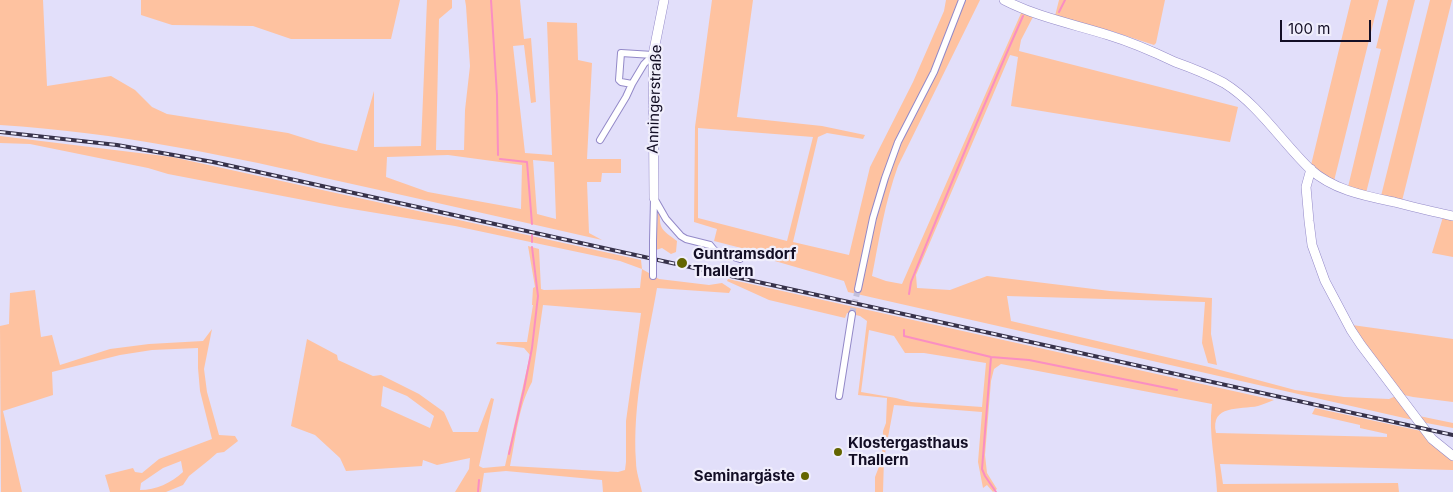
<!DOCTYPE html>
<html>
<head>
<meta charset="utf-8">
<style>
  body { margin:0 }
  #map { position:relative; width:1453px; height:492px; overflow:hidden; background:#e2dffa; font-family:Inter,sans-serif }
  canvas { display:block }
  .scale { position:absolute; left:1280px; top:20px; width:91px; height:22px; box-sizing:border-box; border:2px solid #130e25; border-top:0; padding-left:6px; font-size:15px; line-height:18px; white-space:nowrap; color:#130e25; -webkit-text-stroke:4px #f0eefc; paint-order:stroke }
</style>
</head>
<body>
<div id="map">
<canvas width="1453" height="492"></canvas>
<div class="scale">100 m</div>
</div>
<script>
const context = document.querySelector('canvas').getContext('2d');
context.lineJoin = 'round';
function paint(path, color) {
  context.fillStyle = color;
  context.fill(path, 'evenodd');
}
function trace(path, color, width, dash) {
  context.strokeStyle = color;
  context.lineWidth = width;
  context.lineCap = dash ? 'butt' : 'round';
  context.setLineDash(dash || []);
  context.stroke(path);
}
function drawText(font, color, halo, rows, align = 'center') {
  context.font = font + ' Inter,sans-serif';
  context.lineWidth = 4.5;
  context.setLineDash([]);
  context.textBaseline = 'middle';
  context.strokeStyle = halo;
  context.fillStyle = color;
  for (const [text, x, y, turn = 0] of rows) {
    context.save();
    context.translate(x, y);
    context.rotate((+turn || 0) * Math.PI / 180);
    context.textAlign = isNaN(turn) ? turn : align;
    if (halo) context.strokeText(text, 0, 0);
    context.fillText(text, 0, 0);
    context.restore();
  }
}
paint(new Path2D(`
  M0 0H43L47 86 111 76 135 90 152 107 167 114 288 133 320 143 357 151 374 91V147L421 146 427 0H452V8L439 19 436 150H464L465 110 470 66 466 6 465 0H520L524 39 531 38 536 102 531 103 524 45 513 46 525 153 552 155 547 22 577 23 578 60 592 63 587 159H621V173H602L601 182H587L589 233 602 240C515 220 429 201 343 182 230 156 116 132 0 125ZM448 155 522 165 521 209 428 192 386 177 387 157ZM533 160 554 162 556 219 537 214Z
  M141 0H400L391 39H291L253 26 172 25 141 15Z
  M712 0H753L737 117 822 126 865 135 863 139 827 133 818 137 793 242 849 255 870 167 913 82 944 11 946 0H980L898 166C885 202 879 239 872 276L886 281 902 284 1022 11 1034 15 1021 40 1019 51 1238 107 1230 142 1011 106 1018 57 1010 55 916 275 917 288 950 290 987 276 1110 291 1212 298 1211 334 1217 365 1208 363 1202 343 1205 302 1007 296 1011 321 1209 367 1295 390 1344 397 1389 399 1396 396 1413 420 848 292 844 281 754 255 745 249 714 241 717 229 694 222 695 127ZM698 128 813 137 787 241 698 218Z
  M1059 0H1165L1156 43 1154 45 1111 31 1055 16Z
  M1351 0H1379L1334 181 1311 165Z
  M1388 0H1415L1366 193 1348 187 1381 49 1376 48Z
  M1430 0H1452L1402 201 1381 196Z
  M0 136 172 157 641 260 642 269 659 279 709 285 722 283 731 289 729 293 657 288C647 345 632 403 636 462 636 472 640 482 642 492H603L602 480 506 471 484 473 481 492H455L469 469 470 458 437 465 423 460 422 466 346 471 340 458 315 435 291 426 307 339 337 355 338 360 373 376 381 375 419 394 444 412 453 432H478L491 398 494 399 479 466 483 468 505 466 530 355 524 348 496 344 497 342H527L533 305H532L533 288 535 287 528 246 539 249 541 289 544 290 640 288 642 269 620 261 455 226 340 207 168 174 148 168 30 144 0 143ZM543 305 641 313 626 421V462L625 470 618 472 510 466C516 438 518 407 532 382ZM383 386 407 396 434 416 430 428 381 406Z
  M658 209C661 215 659 220 661 226 663 232 672 237 677 241L676 252 671 254 662 248 656 250Z
  M1443 217 1453 219V257L1432 253Z
  M728 279 1274 400C1269 402 1264 404 1258 406 1240 410 1210 404 1216 433L1387 437V434L1360 428V425L1312 414 1315 408 1421 431 1427 440 1453 460V470L1220 464 1223 484 1398 483 1399 492H1217C1216 462 1208 434 1212 404L1001 364 994 369 991 381 985 455 987 473 997 489 993 492 987 485 983 488 978 462 982 412 894 405 884 459 883 492H875V477L882 459 883 431 886 423 887 398 858 395 867 321 860 316 847 313 845 318 769 300 727 281ZM869 330 894 336 905 353H924L986 363 982 407 911 402 896 398 861 392Z
  M35 290 41 337 52 335 60 365 110 349 149 344 203 341 212 329 204 369 207 392 219 435 235 436 238 441 224 452 217 453 209 460 189 476 183 485 166 492H110L105 475 133 468 135 472 142 473 159 459 212 439 200 391 198 368V348L152 350 120 355 52 372 53 395 3 411 22 492H1L0 326 9 324 10 293ZM181 461 183 472C171 483 156 490 140 490L141 483 163 468Z
  M1352 325 1453 339V402L1413 397 1404 395 1363 342Z
  M1419 416 1453 423V428L1421 422Z`), '#fec2a0');
trace(new Path2D(`
  M491 0 497 95 498 155
  M1059 12 1065 0
  M500 159 527 162 532 224
  M532 242V235
  M909 294 911 282C947 193 984 104 1023 16
  M904 330V336L991 357 1029 360 1177 390
  M991 357 982 469 985 476 996 492
  M509 454 524 389 532 348 538 296 532 247
  M478 492 479 480`), '#fa8ec2', 2);
trace(new Path2D(`
  M852 314 858 289`), '#c3c0da', 6, [6, 3]);
const street = new Path2D(`
  M632 84 621 82 619 80 621 53 653 55
  M600 140 626 97 632 84 644 64 653 55
  M654 198 666 219 681 236 686 239 710 245 715 251 740 259
  M653 241 654 199
  M653 267V276
  M858 289 873 218 885 178 898 142 934 72 962 0
  M839 396 852 314`);
const secondary = new Path2D(`
  M1004 0C1037 17 1073 24 1108 35 1131 42 1154 52 1175 62 1192 68 1209 75 1224 83 1258 104 1282 142 1310 169 1333 190 1365 196 1394 202 1414 207 1433 212 1453 216
  M1311 169 1306 187 1309 221 1312 245 1325 281 1351 330 1361 345 1432 439 1453 456
  M654 198 653 55 664 0`);
trace(street, '#9389c8', 8);
trace(secondary, '#9389c8', 10);
trace(street, '#fff', 6);
trace(secondary, '#fff', 9);
const rail = new Path2D(`
  M0 132 117 145 213 162 1453 435`);
trace(rail, '#37324a', 4);
trace(rail, '#f0eefc', 2, [5.5]);
const streetBridge = new Path2D(`
  M653 267V241`);
trace(streetBridge, '#9389c8', 8, []);
trace(streetBridge, '#fff', 6);
for (const [x, y, r, color] of [
  [682,263,6,"#636500"],
  [838,452,5,"#636500"],
  [805,476,5,"#636500"]
]) {
  const dot = new Path2D();
  dot.arc(x, y, r, 0, 2 * Math.PI);
  context.fillStyle = color;
  context.fill(dot);
  trace(dot, '#f0eefc', 2);
}
drawText('15px', '#130e25', '#f0eefc', [
  ["Anningerstraße",655,99,-88]
]);
drawText('bold 15px', '#130e25', '#f0eefc', [
  ["Guntramsdorf",693,254],
  ["Thallern",693,271],
  ["Klostergasthaus",848,443],
  ["Thallern",848,460],
  ["Seminargäste",795,476,"right"]
], 'left');
</script>
</body>
</html>
